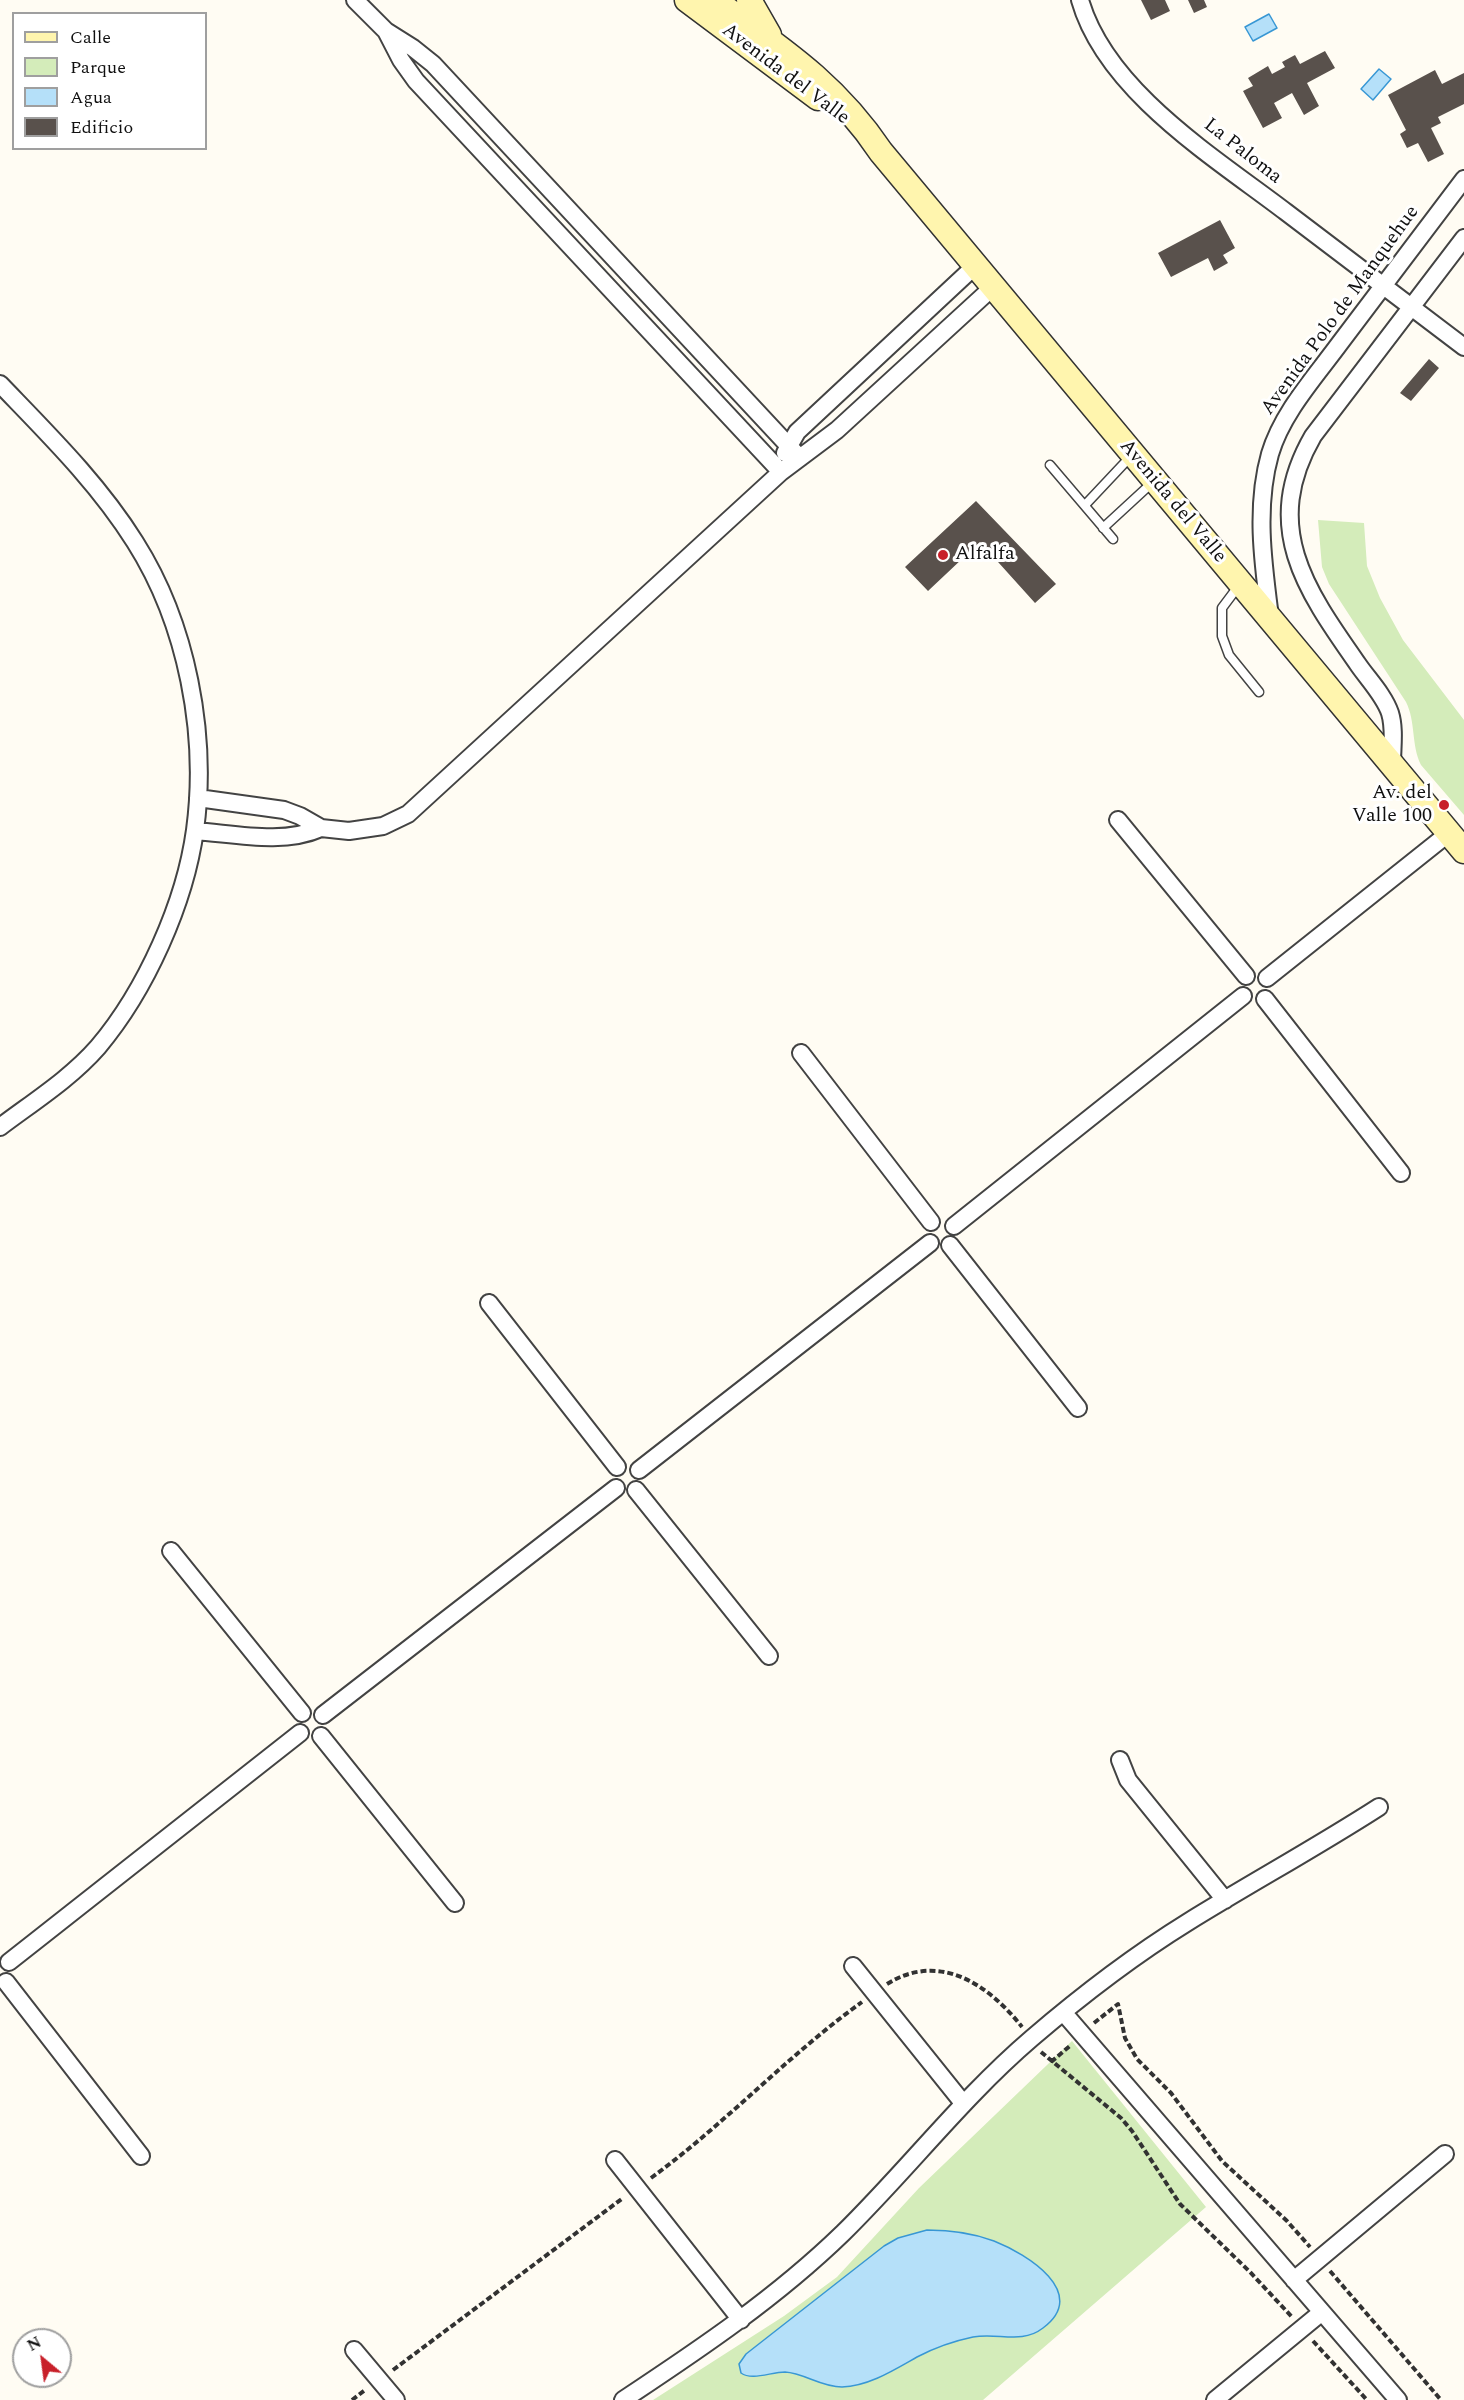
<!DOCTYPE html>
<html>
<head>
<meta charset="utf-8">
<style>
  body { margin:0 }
  #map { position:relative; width:1464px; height:2400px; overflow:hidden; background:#fffcf3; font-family:Spectral,serif }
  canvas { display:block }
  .legend { position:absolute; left:12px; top:12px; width:195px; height:138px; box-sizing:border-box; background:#fff; border:2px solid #9f9f9f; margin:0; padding:8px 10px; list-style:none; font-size:18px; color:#101010 }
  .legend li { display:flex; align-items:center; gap:12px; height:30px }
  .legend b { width:30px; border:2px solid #9f9f9f }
  .north { position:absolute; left:12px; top:2328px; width:60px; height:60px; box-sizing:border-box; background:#fff; border:2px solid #9f9f9f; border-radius:50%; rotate:331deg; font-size:16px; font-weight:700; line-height:24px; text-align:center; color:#101010 }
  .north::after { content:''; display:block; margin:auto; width:21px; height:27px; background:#c8202a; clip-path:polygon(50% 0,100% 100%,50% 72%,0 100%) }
</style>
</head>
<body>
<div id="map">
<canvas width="1464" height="2400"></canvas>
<ul class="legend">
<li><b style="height:8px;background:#fff5ae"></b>Calle</li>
<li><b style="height:16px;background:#d4ecba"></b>Parque</li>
<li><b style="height:16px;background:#b5e0f9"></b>Agua</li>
<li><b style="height:16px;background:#59514c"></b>Edificio</li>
</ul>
<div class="north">N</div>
</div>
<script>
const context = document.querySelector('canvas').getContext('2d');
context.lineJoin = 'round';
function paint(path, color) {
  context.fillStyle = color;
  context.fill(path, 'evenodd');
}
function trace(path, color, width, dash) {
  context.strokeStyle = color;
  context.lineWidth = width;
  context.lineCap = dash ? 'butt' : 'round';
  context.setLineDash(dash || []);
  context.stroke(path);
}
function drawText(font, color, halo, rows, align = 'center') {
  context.font = font + ' Spectral,serif';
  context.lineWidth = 6;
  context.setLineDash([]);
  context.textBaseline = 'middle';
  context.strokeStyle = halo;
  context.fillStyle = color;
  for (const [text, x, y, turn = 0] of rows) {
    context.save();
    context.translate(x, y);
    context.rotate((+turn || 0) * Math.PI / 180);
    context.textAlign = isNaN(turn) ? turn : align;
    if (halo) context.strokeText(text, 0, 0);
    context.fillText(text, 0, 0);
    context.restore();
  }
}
paint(new Path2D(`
  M1318 520 1364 523 1367 566 1380 598 1403 640 1464 720V815L1421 765C1411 745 1416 722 1406 702L1329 584 1322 567Z
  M1072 2041 1206 2207 983 2400H653L784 2316 837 2277 919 2188Z`), '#d4ecba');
const water = new Path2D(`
  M1269 14 1277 28 1253 41 1245 27Z
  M1379 69 1391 79 1373 100 1361 89Z
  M927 2230C950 2230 973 2233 994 2241 1027 2254 1090 2293 1043 2328 1021 2345 998 2332 973 2337 954 2341 934 2348 917 2357 894 2370 869 2386 842 2387 821 2387 804 2373 785 2372 771 2372 752 2381 741 2373L739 2364 746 2354 884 2246 898 2238Z`);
paint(water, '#b5e0f9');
trace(water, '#3897d4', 1.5);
paint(new Path2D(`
  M1141 0H1165L1170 11 1151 20Z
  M1188 0H1204L1207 7 1194 13Z
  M1325 51 1335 68 1307 83 1319 106 1304 115 1292 93 1274 103 1282 118 1263 128 1243 91 1253 86 1248 78 1268 66 1272 74 1285 67 1282 62 1295 55 1300 64Z
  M1435 70 1442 84 1464 73V104L1438 117 1441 123 1431 128 1444 154 1428 162 1418 143 1407 148 1400 134 1406 130 1388 95Z
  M1220 220 1235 248 1223 255 1228 263 1214 271 1208 258 1171 277 1158 253Z
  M1429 359 1439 368 1411 401 1400 393Z
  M976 501 1056 584 1035 603 980 542 928 591 905 567Z`), '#59514c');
const lane = new Path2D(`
  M1050 465 1113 539
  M1085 505 1132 455
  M1103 528 1154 481
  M1240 584 1222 608V636L1229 655 1259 692`);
const street = new Path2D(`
  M355 0 386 31 413 48 433 64 800 458
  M1080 0C1106 91 1214 157 1286 212 1345 257 1405 302 1464 347
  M386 31 401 60 416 81 781 472
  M0 384C48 434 98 483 135 542 187 624 208 734 195 830 185 903 146 990 98 1047 70 1079 33 1102 0 1127
  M785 453 797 432 975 266
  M1270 617C1263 563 1255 507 1270 454 1282 413 1315 377 1340 343 1381 288 1423 234 1464 179
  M1392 764C1392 748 1395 729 1390 713 1384 695 1367 678 1357 663 1305 589 1261 526 1313 436L1464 238
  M198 798 284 810 300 816 321 828 349 831 383 826 408 814 781 472 837 430 993 287
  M1118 820 1246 976
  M195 831C236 834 283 845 321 828
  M1267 978 1449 833
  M1265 999 1401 1173
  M801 1053 931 1222
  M954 1226 1243 996
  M950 1245 1078 1408
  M489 1303 617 1467
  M639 1470 930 1243
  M636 1490 769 1656
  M171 1551 302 1713
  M323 1715 616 1488
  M321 1736 455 1903
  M1120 1760 1128 1780 1225 1900
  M9 1962 300 1733
  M853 1966 963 2103
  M6 1982 141 2156
  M1063 2012 1398 2400
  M615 2160 741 2320
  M1294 2280 1445 2154
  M354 2350 396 2400
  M623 2400C700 2349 776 2298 843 2233 908 2169 963 2097 1032 2038 1081 1996 1133 1956 1188 1922 1251 1883 1317 1847 1379 1807
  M1215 2400 1322 2312`);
const secondary = new Path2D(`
  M687 0 818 98
  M714 0C780 48 835 83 881 152L1464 851
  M749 0 769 35`);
trace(lane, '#434343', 11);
trace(street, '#434343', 20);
trace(secondary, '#323232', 27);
trace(new Path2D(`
  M887 1984C940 1951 989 1985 1022 2027
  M1094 2023 1118 2004 1125 2038 1137 2059 1171 2093 1222 2161 1287 2221 1310 2247
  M1041 2052 1121 2118 1132 2131 1180 2204 1250 2272 1292 2317
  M1051 2062 1071 2045
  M651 2178C725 2124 787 2056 862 2002
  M1330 2271 1441 2400
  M1313 2341 1367 2400
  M393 2370 623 2198
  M352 2400 365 2390`), '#323232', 4, [6, 3]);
trace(lane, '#fff', 8);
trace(street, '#fff', 16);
trace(secondary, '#fff5ae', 24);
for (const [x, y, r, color] of [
  [943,555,6,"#c8202a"],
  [1444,805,6,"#c8202a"]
]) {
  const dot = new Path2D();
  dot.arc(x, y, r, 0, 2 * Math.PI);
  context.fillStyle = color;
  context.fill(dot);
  trace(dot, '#fff', 2);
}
drawText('20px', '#101010', '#fff', [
  ["Avenida del Valle",785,75,37],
  ["La Paloma",1242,152,38],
  ["Avenida Polo de Manquehue",1341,311,-54],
  ["Avenida del Valle",1172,502,50]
]);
drawText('20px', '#101010', '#fff', [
  ["Alfalfa",955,555],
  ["Av. del",1432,794,"right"],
  ["Valle 100",1432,817,"right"]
], 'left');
</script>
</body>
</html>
